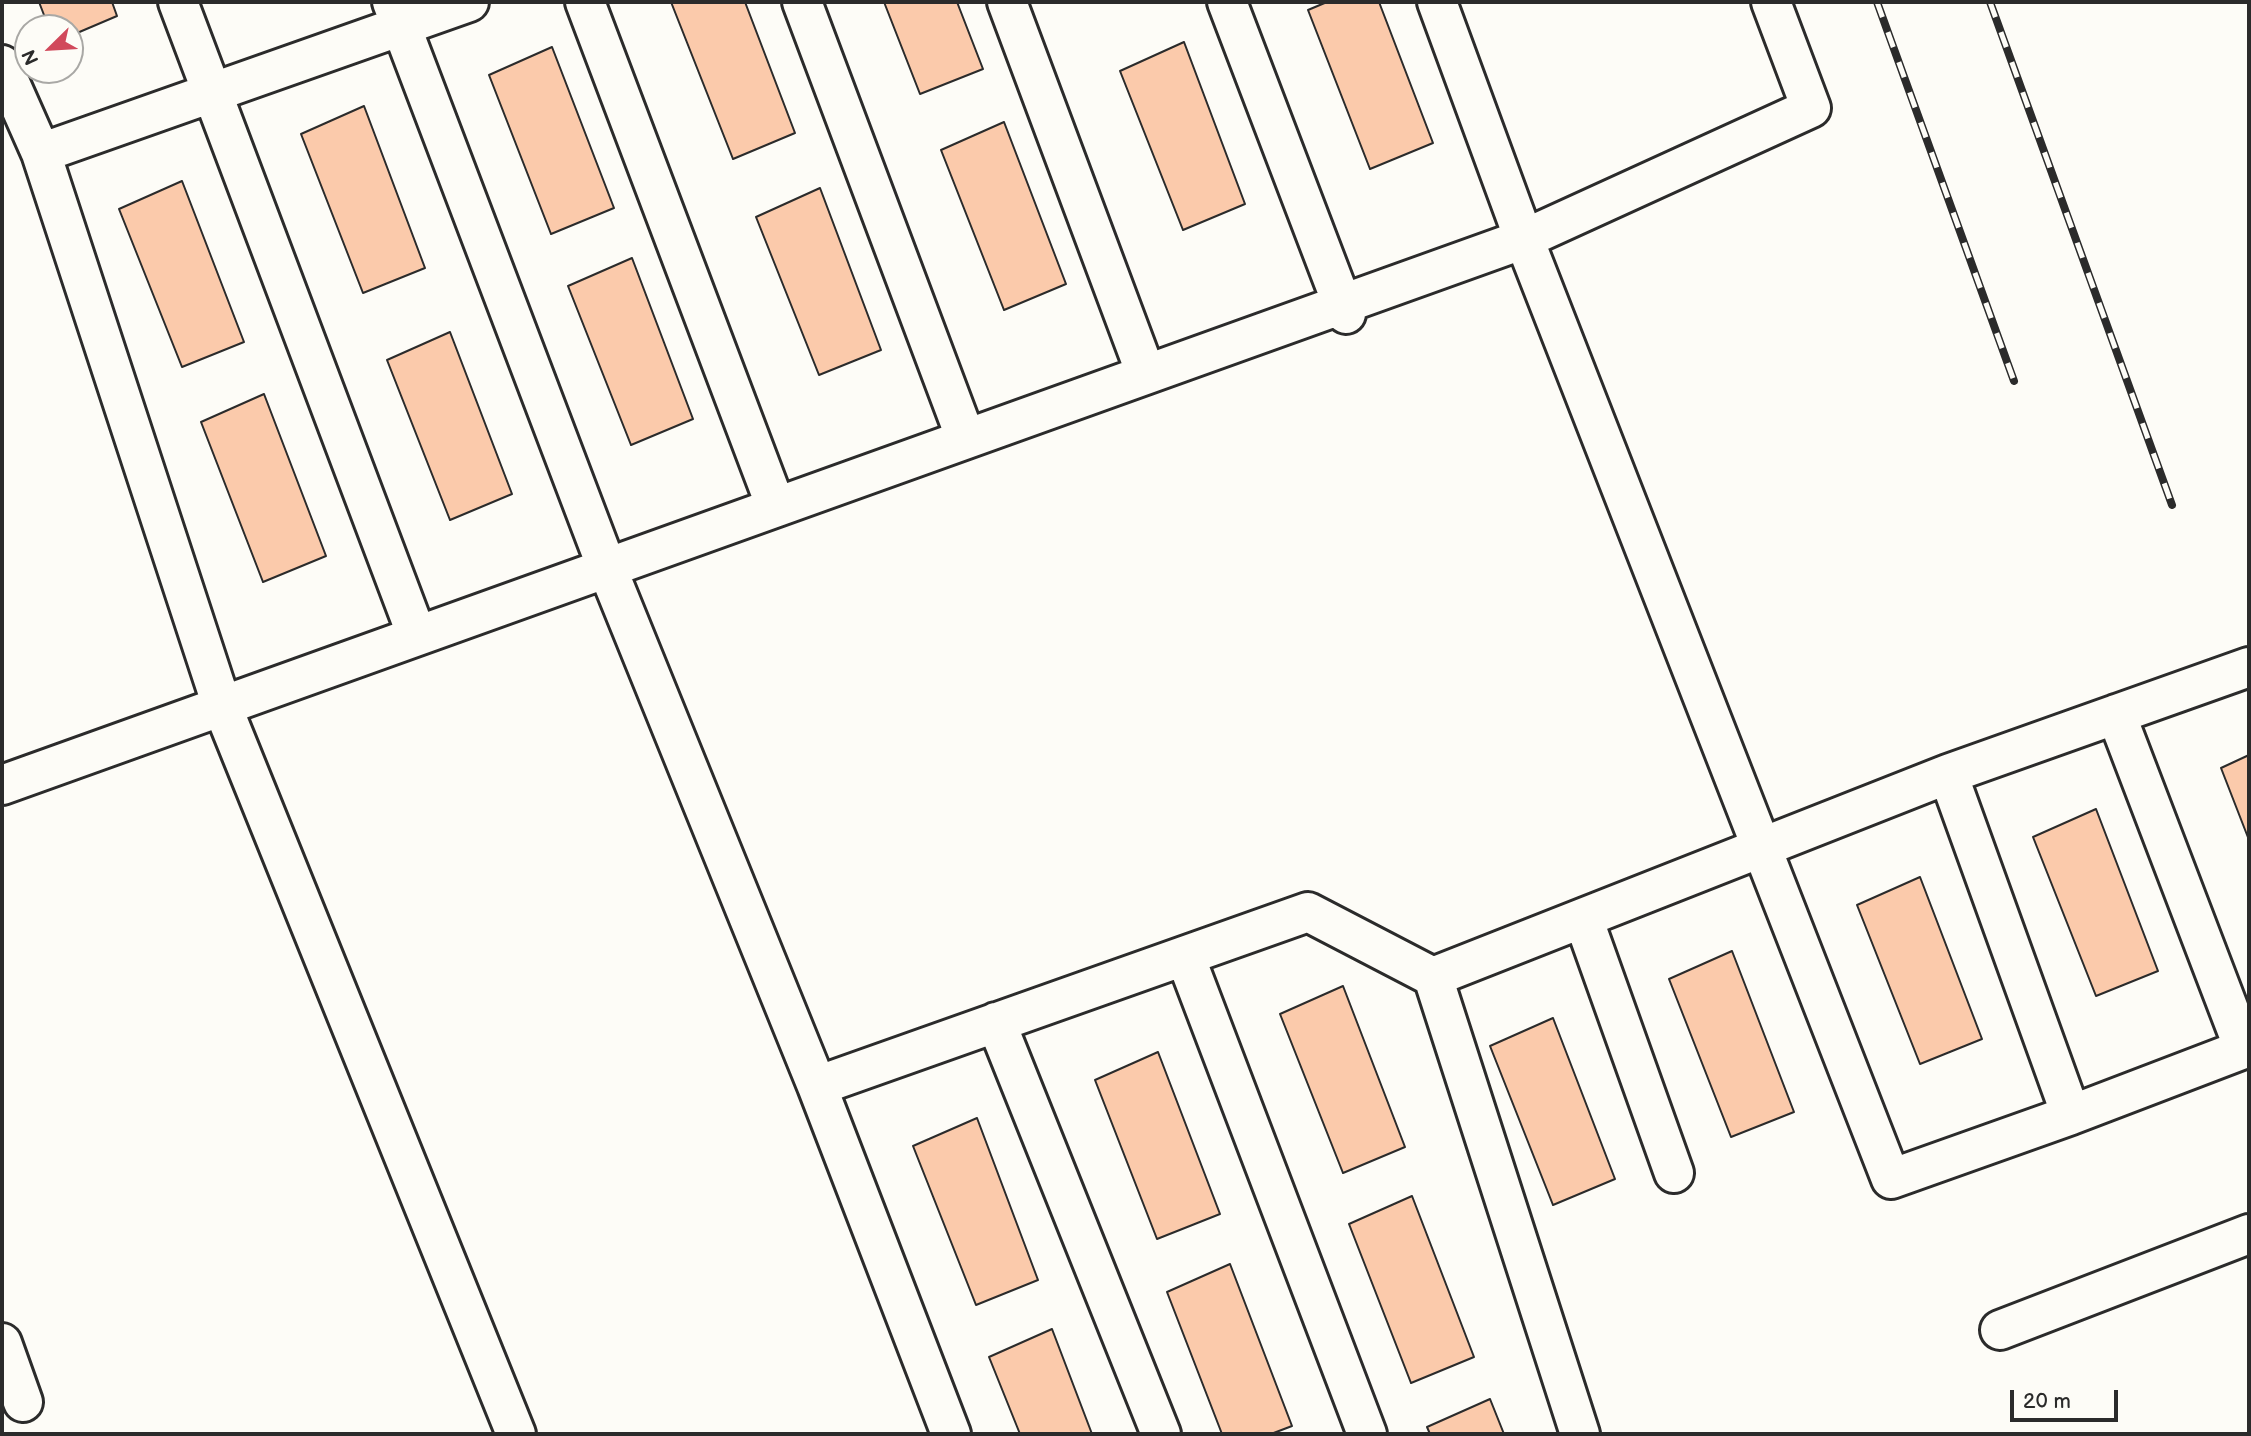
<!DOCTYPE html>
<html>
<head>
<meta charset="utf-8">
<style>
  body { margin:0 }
  #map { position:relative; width:2251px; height:1436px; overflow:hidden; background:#fdfcf7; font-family:"Balsamiq Sans",sans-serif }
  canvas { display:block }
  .frame { position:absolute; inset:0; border:4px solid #2b2b2b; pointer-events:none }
  .north { position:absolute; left:14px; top:14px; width:70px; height:70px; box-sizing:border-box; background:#fdfcf7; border:2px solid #a9a8a5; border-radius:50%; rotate:246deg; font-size:19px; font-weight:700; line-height:28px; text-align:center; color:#2b2b2b }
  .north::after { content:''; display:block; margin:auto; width:24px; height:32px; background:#d1495b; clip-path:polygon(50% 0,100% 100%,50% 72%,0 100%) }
  .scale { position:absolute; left:2010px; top:1390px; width:108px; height:32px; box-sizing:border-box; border:4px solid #2b2b2b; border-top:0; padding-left:9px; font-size:21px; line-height:24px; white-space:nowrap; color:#2b2b2b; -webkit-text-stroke:5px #fdfcf7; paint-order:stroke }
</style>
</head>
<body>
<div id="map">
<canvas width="2251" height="1436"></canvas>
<div class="frame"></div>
<div class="north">N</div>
<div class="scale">20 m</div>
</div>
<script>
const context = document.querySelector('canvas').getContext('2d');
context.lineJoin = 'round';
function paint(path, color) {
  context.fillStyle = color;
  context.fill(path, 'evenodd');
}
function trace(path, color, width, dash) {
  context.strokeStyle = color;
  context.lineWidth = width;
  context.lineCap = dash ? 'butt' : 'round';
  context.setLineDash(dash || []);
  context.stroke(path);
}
const building = new Path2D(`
  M39 2H112L117 16 70 36V28H49Z
  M671 2H745L795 133 733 159Z
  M884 2H957L983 69 920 94Z
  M1327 2H1379L1433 143 1370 169 1308 10Z
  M1184 42 1245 204 1183 230 1120 71Z
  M552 47 614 208 551 234 489 75Z
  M364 106 425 268 363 293 301 134Z
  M1004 122 1066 284 1004 310 941 150Z
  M182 181 244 342 182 367 119 209Z
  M820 188 881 350 819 375 756 217Z
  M632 258 693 419 631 445 568 286Z
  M450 332 512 494 450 520 387 360Z
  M264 394 326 556 263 582 201 422Z
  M2249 755V840L2221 768Z
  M2096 809 2158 971 2096 996 2033 837Z
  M1920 877 1982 1039 1920 1064 1857 905Z
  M1732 951 1794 1112 1731 1137 1669 979Z
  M1343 986 1405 1147 1343 1173 1280 1014Z
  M1553 1018 1615 1179 1553 1205 1490 1046Z
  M1158 1052 1220 1214 1157 1239 1095 1080Z
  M977 1118 1038 1280 976 1305 913 1146Z
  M1412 1196 1474 1357 1411 1383 1349 1224Z
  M1230 1264 1292 1426 1271 1434H1222L1167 1292Z
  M1052 1329 1092 1434H1020L989 1357Z
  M1490 1399 1504 1434H1430L1427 1427Z`);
paint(building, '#fbcaab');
trace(building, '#2b2b2b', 2);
const minor = new Path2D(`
  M178 2 417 636
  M392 2 607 568 817 1086 1308 912 1433 977 1948 774 2249 667
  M585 2 776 507
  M802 2 966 439
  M1007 2 1146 374
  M1227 2 1346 314
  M1437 2 1524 239 1811 108 1771 2
  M2 65 41 153 222 706 516 1434
  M41 153 469 2
  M2116 714 2244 1049
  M2 785 1524 239 1891 1179 2071 1115 1948 774
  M1583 918 1674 1173
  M1185 956 1367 1434
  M1433 977 1580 1434
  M996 1022 1161 1434
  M817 1086 951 1434
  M2071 1115 2249 1047
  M2000 1330 2249 1234
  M2 1343 23 1402`);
trace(minor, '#2b2b2b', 44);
trace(minor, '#fdfcf7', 38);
const rail = new Path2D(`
  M1877 2 2014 381
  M1990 2 2172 505`);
trace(rail, '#2b2b2b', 8);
trace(rail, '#fdfcf7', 5, [16]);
</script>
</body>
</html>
